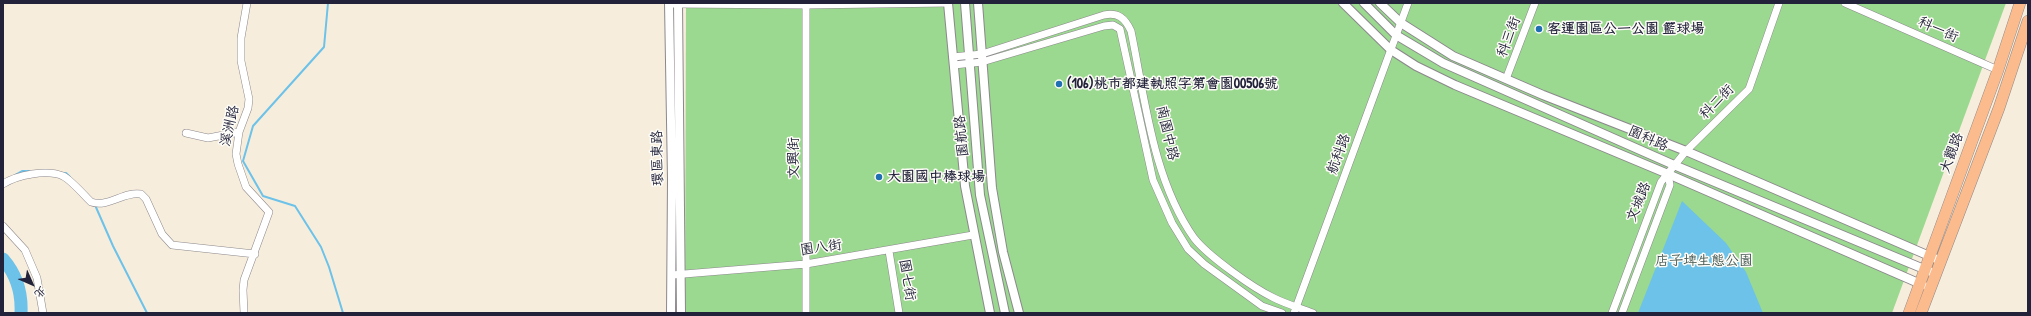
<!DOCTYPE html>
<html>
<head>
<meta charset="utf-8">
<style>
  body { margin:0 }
  #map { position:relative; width:2031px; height:316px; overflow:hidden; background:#f7eddc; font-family:"Patrick Hand","LXGW WenKai TC",sans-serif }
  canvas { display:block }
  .frame { position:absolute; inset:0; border:4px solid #22223b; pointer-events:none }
  .north { position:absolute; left:12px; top:264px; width:40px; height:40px; -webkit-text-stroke:3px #fdfcf7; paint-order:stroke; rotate:135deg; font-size:11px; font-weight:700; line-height:16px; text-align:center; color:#22223b }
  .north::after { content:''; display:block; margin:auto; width:14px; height:18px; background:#22223b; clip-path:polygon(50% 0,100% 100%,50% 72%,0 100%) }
</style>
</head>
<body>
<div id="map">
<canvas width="2031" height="316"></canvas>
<div class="frame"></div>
<div class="north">北</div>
</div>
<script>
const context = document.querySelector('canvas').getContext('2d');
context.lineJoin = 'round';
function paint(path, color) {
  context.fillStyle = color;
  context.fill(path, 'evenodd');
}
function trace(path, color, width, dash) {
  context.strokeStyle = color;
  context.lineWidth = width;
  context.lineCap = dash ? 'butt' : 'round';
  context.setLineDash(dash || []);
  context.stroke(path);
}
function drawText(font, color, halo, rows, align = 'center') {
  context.font = font + ' "Patrick Hand","LXGW WenKai TC",sans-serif';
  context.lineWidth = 3;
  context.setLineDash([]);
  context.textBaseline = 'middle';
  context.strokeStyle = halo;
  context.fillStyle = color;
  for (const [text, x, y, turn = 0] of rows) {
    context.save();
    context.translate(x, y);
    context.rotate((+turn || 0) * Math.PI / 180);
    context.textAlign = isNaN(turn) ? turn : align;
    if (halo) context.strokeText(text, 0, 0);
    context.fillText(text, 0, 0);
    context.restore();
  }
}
paint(new Path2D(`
  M686 3H2006L1892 313H685Z`), '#9ad98f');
paint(new Path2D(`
  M1682 201 1726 243 1746 272 1763 313H1638Z`), '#6cc2e9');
trace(new Path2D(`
  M328 3 324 47 253 126 243 161 263 196 295 206 321 247 329 267 343 313
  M62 173H66L70 177
  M15 175 22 171H29
  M95 205 113 246 147 313`), '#6cc2e9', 2);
trace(new Path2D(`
  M3 259C16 274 22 293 21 313`), '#6cc2e9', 13);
const minor = new Path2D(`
  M1845 3 1998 70
  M672 4 806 5 948 3
  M953 57 982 54 1104 15C1118 12 1125 18 1131 31 1145 99 1153 180 1194 238 1208 256 1253 288 1274 298 1286 304 1300 308 1313 313
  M954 65 982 62 1104 26 1113 25 1120 29 1153 180 1172 223 1188 249 1204 264 1262 306 1282 313
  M1506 79 1535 3
  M186 133 208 138 239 132
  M3 184C17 175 47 169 63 176 71 180 84 195 91 202 108 208 124 191 141 194L146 199 162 234 172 245 255 254
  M3 226 25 250 37 278 43 313
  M889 251 899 313
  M672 275 806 264 973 235
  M244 313 243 290 244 280 269 212 246 187 238 164 236 154 239 132 248 108 249 99 241 61V38L247 3
  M806 313V3
  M1294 313 1408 3
  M1612 313 1661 182 1686 151 1749 89 1779 3
  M1622 313 1670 185 1668 174`);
const tertiary = new Path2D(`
  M669 3 672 180 671 313
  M678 3 681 313
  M948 3 965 186 990 313
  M965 3 980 195 1005 313
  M978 3 992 188 1003 252 1019 313
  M1343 3 1391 50 1416 66 1455 85 1668 174 1923 285
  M1364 3 1396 35 1443 63 1674 165 1936 274
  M1380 3 1401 23 1453 56 1543 95 1686 151 1941 261`);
const primary = new Path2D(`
  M1909 313 1998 70 2020 3
  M1921 313 1999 108 2028 21`);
trace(minor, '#8c888c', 8);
trace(tertiary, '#8c888c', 10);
trace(primary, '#8c888c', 12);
trace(minor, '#fff', 7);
trace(tertiary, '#fff', 8);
trace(primary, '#fbbb8c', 11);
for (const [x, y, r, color] of [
  [1539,29,4,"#1f6fb2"],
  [1059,84,4,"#1f6fb2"],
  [879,177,4,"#1f6fb2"]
]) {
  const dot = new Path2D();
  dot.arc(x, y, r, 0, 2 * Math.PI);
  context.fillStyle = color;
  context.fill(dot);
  trace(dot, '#fdfcf7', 1.5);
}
drawText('bold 14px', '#22223b', '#fdfcf7', [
  ["客運園區公一公園 籃球場",1547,29],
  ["(106)桃市都建執照字第會園00506號",1067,84],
  ["大園國中棒球場",887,177]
], 'left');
drawText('14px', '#22223b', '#fdfcf7', [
  ["科一街",1938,30,24],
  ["科三街",1509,37,-69],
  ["科二街",1717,102,-45],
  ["溪洲路",230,126,-77],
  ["南園中路",1167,133,77],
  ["園航路",962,136,-95],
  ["園科路",1648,139,24],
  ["大觀路",1952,153,-70],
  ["航科路",1339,154,-70],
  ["環區東路",658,158,-91],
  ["文興街",794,158,-90],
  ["文城路",1639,202,-68],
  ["園八街",821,248,-8],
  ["園七街",907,280,81]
]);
drawText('14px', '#465954', '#fdfcf7', [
  ["店子埤生態公園",1704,261]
]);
</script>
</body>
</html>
